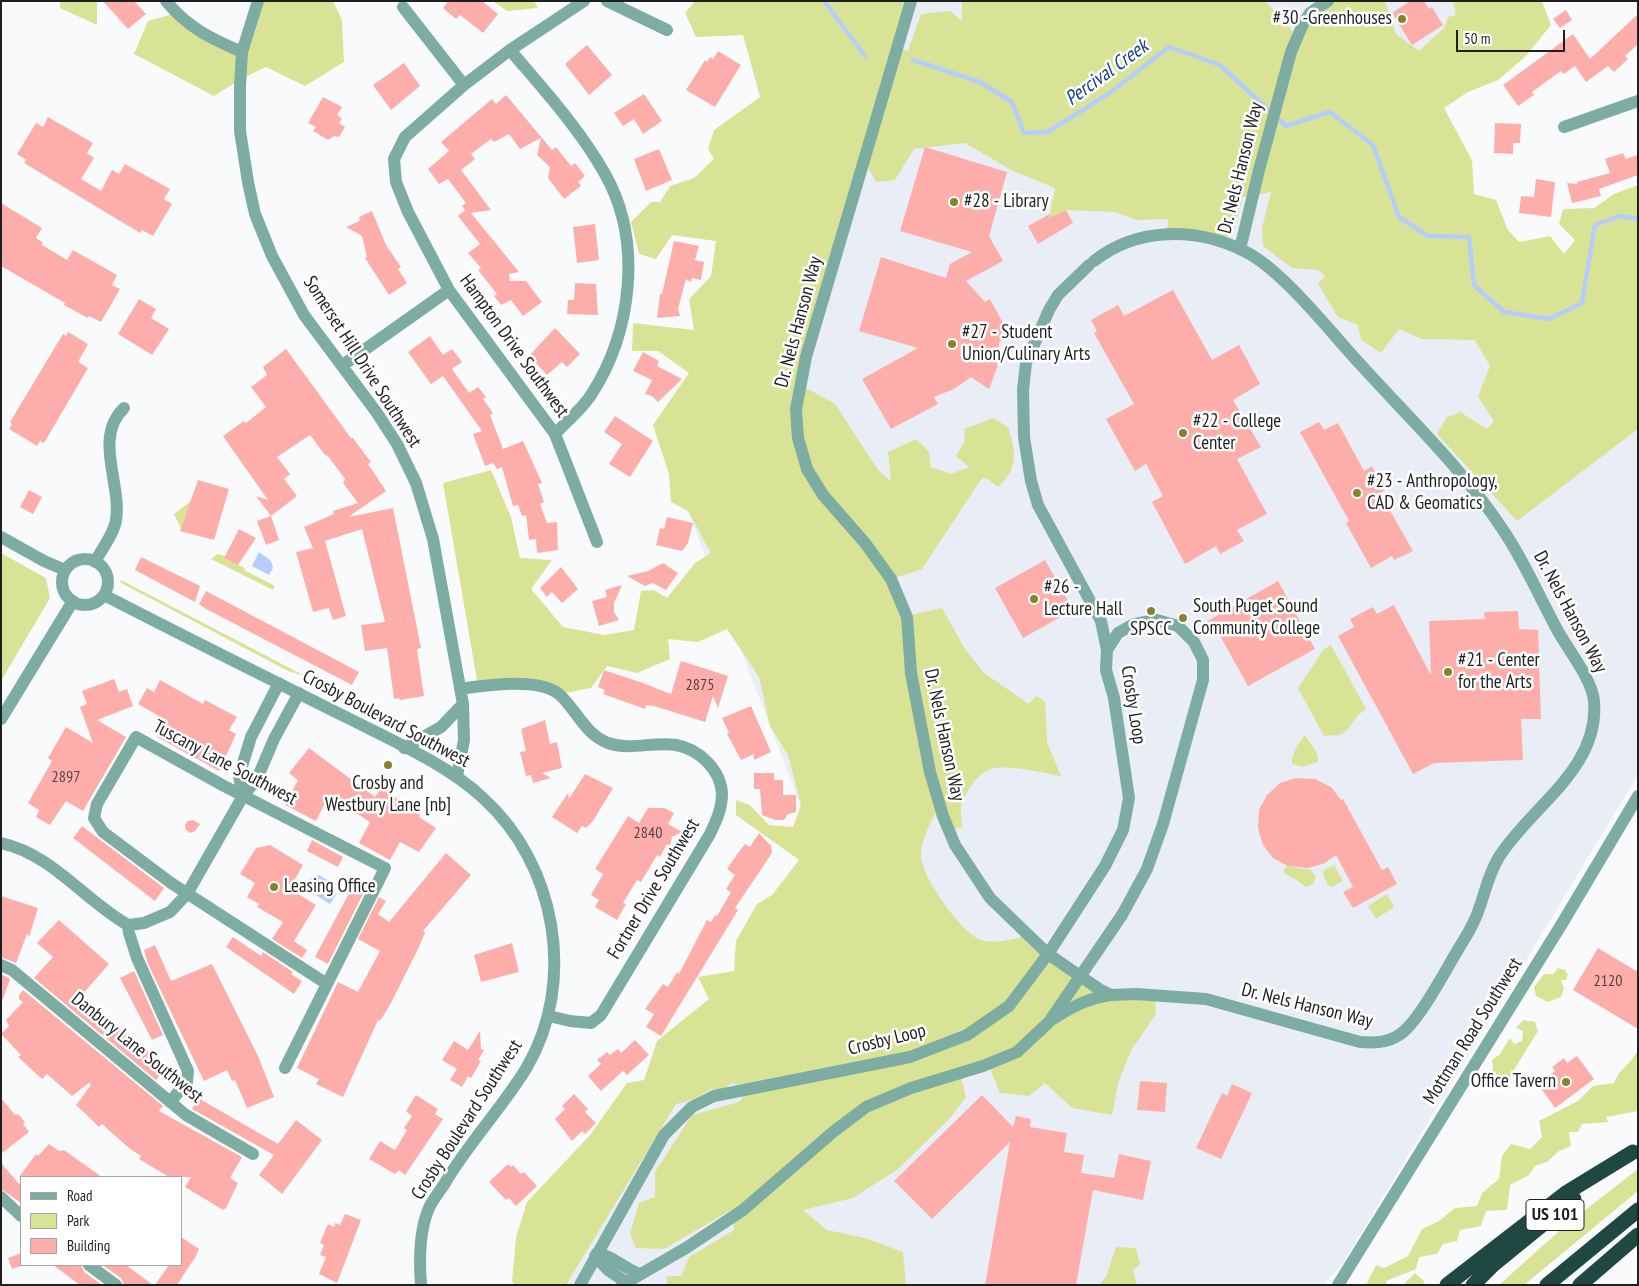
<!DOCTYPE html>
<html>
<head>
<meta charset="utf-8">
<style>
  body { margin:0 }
  #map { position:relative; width:1639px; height:1286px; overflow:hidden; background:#f9fafc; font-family:"PT Sans Narrow",sans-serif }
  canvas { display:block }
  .frame { position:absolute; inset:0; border:2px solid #1e1f1f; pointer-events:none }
  .legend { position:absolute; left:20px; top:1176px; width:162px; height:90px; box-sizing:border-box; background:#fff; border:1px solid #a5a5a5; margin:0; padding:6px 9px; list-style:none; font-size:15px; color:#1e1f1f }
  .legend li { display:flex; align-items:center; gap:10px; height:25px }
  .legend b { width:25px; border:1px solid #a5a5a5 }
  .scale { position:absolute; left:1456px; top:30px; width:109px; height:22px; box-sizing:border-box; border:2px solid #1e1f1f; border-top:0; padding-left:6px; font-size:15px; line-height:18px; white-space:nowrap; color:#1e1f1f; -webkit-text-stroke:4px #fff; paint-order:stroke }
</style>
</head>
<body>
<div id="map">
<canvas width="1639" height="1286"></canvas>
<div class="frame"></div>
<ul class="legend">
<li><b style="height:6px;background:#7daca3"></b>Road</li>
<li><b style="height:14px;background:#d9e396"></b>Park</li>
<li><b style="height:14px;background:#fdaeab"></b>Building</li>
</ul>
<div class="scale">50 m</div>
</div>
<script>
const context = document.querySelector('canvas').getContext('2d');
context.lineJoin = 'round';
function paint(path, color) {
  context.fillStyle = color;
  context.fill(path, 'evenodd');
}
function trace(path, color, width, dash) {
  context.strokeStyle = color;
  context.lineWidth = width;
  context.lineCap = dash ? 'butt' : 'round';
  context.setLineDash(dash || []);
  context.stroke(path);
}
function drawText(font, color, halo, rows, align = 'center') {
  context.font = font + ' "PT Sans Narrow",sans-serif';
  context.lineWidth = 5;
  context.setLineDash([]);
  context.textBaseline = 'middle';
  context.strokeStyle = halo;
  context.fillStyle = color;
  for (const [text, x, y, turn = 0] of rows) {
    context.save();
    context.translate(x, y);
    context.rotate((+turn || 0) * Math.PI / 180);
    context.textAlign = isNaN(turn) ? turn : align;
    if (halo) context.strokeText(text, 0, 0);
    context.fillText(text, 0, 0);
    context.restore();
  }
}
paint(new Path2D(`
  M861 1H1534L1435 100 1486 241 1546 268 1638 213V775L1343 1263 1323 1285H557L819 854 661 441Z`), '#e9eef6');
paint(new Path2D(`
  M60 1H97V25L60 8Z
  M258 1H333L342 20 344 62 305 86 266 67 241 79 214 96 134 54 148 21 176 13 242 52Z
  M493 1H534L538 8 507 11Z
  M695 1H904L907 10 897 48 908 51 921 14 950 11 962 21V1H1265L1297 36 1328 1H1385L1396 34 1419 51 1444 28 1448 17 1456 15 1453 1H1542L1551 25 1525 57 1498 80 1468 92 1444 108 1472 160 1474 194 1496 200 1508 230 1519 242 1550 236 1564 254 1575 240 1559 224 1563 209 1594 208 1614 194 1638 185V429L1517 521 1437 434 1446 418 1460 412 1487 429 1494 421 1478 397 1490 366 1475 340 1422 339 1399 329 1381 353 1361 340 1358 325 1338 317 1318 284 1325 276 1318 270 1292 268 1263 246 1262 228 1271 192 1243 197 1233 232 1220 242 1167 233 1168 219 1137 220 1114 212 1066 210 1049 218 1055 188 1013 171 965 143 914 149 895 180 876 182 865 161 799 384 835 404 878 470 891 481 888 452 916 439 929 452 931 467 951 474 969 467 956 456 965 441 964 429 993 418 1008 427C1016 451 1019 468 998 487L988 479 982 478 922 569 892 579 907 616 942 608 965 649 984 673 1029 704 1036 696 1045 701 1047 742 1061 776C1043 773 1008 764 991 769 977 773 964 794 961 807 960 813 962 821 962 827L942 831 935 813C929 827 920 842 921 857 922 877 962 934 981 940 994 944 1007 940 1019 938L1023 932 1099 989 1155 996 1156 1014 1132 1049 1119 1080 1112 1115 1072 1108 1045 1083 1029 1096 1000 1093 988 1064 960 1073 966 1097 951 1117 898 1169 853 1198 803 1210 827 1230 865 1238 903 1252 906 1285H668L666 1276H681L689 1257 734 1230 731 1210 664 1249 636 1248 630 1234 639 1203 655 1197V1172L692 1115 739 1102 750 1089 732 1083 723 1090 711 1089 693 1100 676 1104 566 1285H515L512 1281 516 1237 527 1202 590 1135 627 1083 644 1080 657 1041 709 999 698 977 734 971 736 941 757 904 772 895 799 860 736 815V800L750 805 769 825 793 827 801 805 788 755 770 726 759 677 727 629 698 642 668 639 670 659 637 673 607 666 591 688 560 694 544 686H478L443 483 491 470 511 517 520 558 552 560 531 589 563 627 604 635 634 630 641 591 654 590 667 598 695 563 711 553 688 511 671 502 669 474 653 425 689 373 658 351H632L633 323 694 330 689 299 711 276 716 241 672 235 656 259 639 254 631 222 651 202H660L670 186 694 178 714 159 708 149 714 130 760 97 743 35 696 37 685 13Z
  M192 500 188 513H186L181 529 174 514Z
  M1 553 46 578 50 598 1 681Z
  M218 554 225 556 224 558 245 568 244 570 275 586 273 590 211 559Z
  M121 580 305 676 288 671 123 584 120 582Z
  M1331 645 1366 709C1353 717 1352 729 1340 735 1336 736 1329 735 1324 736L1298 688 1324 649Z
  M1305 735 1318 755V762L1302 767 1292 764C1291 753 1299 743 1305 735Z
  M1334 865 1343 881 1331 887 1328 885 1323 874 1324 870Z
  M1286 866 1311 870 1316 877 1313 884 1306 887C1298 880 1290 877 1283 872Z
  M1387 894 1394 907 1376 919 1368 906Z
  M1558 968 1565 970 1568 975 1566 980H1561L1564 989 1561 997 1548 1002 1536 996 1534 987 1544 974H1553Z
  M1523 1020 1535 1022 1538 1031 1509 1078 1496 1082 1489 1074 1493 1069 1492 1060 1500 1054 1510 1038 1514 1044 1522 1041 1523 1031 1516 1028Z
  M1638 1050V1111L1606 1117 1608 1122 1582 1124 1578 1132H1569L1571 1146 1559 1151 1547 1162 1535 1166 1529 1175 1510 1185 1507 1210 1486 1211 1481 1226 1460 1230 1457 1241 1443 1244 1437 1254 1419 1257 1416 1269 1386 1281V1285H1366L1376 1265 1384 1268 1408 1256 1422 1229 1439 1221 1455 1208 1477 1206 1482 1193 1499 1179 1502 1156 1511 1144 1530 1149 1542 1137 1539 1121 1578 1101 1593 1086 1614 1083C1621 1066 1629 1067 1638 1050Z
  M1638 1169V1191L1524 1285H1499L1567 1224Z
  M1116 1247 1136 1248 1140 1264 1133 1270 1137 1285H1099L1106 1277Z
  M1415 1273 1425 1282 1422 1285H1403Z`), '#d9e396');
paint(new Path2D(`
  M259 552 271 561 273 568 269 575 252 566Z
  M319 875 332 883 333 893 336 895 330 904 303 887 308 880Z`), '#b4cdfb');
trace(new Path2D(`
  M824 1 865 56
  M913 60 980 82 1012 102 1024 133 1048 132 1108 94 1169 47 1220 65 1286 126 1330 112 1373 145 1399 217 1428 236 1469 237 1474 285 1504 312 1549 319 1582 303 1595 225 1620 216 1638 219`), '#b4cdfb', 4.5);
paint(new Path2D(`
  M103 1H134L146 14 128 29Z
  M448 1H482L498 14 483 33 460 15 456 19 443 8Z
  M1410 1H1424L1429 9 1432 7 1443 25 1412 45 1392 13Z
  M1566 10 1572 20 1560 28 1553 19Z
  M1638 14V44L1625 56 1628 59 1614 72 1608 66 1586 82 1575 66 1564 74 1561 71 1532 92 1534 95 1518 106 1503 85 1573 34 1590 59Z
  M587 45 612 75 589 95 565 64Z
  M718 51 741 65 715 107 686 90 705 60 707 62 710 57 713 59Z
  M404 63 420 86 391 110 373 85Z
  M644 94 662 121 643 134 634 119 623 126 614 113Z
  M506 95 552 150 556 147 571 166 575 163 585 176 578 182 581 186 564 199 548 178 550 167 537 155 541 138 520 149 509 134 494 142 491 139 471 154 475 159 461 170 491 210 471 213 519 272 509 274 510 281H526L542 302 523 316 511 300 501 305 494 296 497 294 478 270 481 268 468 253 480 244 458 216 465 210 462 206 466 203 448 179 439 184 428 169 449 151 441 142 492 99 496 104Z
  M323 97 342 107 337 115 342 118 339 123 345 127 339 137 334 136 328 140 313 131 316 127 308 123Z
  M48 117 93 143 87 153 94 158 81 179 101 191 112 170 119 174 125 164 170 189 164 199 172 204 153 236 142 230 140 233 24 163 26 160 17 154 36 123 43 127Z
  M1495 123 1521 124 1520 143H1513V154L1494 153Z
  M925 147 1007 172 989 236 1003 261 966 281 985 302 990 299 1010 336 999 342 997 368 989 389 971 377 954 389 934 397 938 404 891 429 862 379 918 348 859 331 881 257 946 278 950 264 972 252 900 231Z
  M659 149 672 180 646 191 634 159Z
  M1623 153 1626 159 1638 155V175L1599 189 1601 196 1572 203 1567 183 1577 184V182L1610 173 1605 159Z
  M1536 179 1555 182 1551 217 1519 213 1521 196 1534 197Z
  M1 203 42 228 36 238 43 243 42 245 67 260 73 250 117 275 112 285 120 289 101 322 89 316 88 318 64 305 65 303 1 266Z
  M1066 210 1073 223 1038 244 1028 226 1050 214 1049 218Z
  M372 211 386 245 401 267 398 269 407 283 389 295 365 258 367 257 362 236 346 227 360 221 359 217Z
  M595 224 599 260 577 263 573 227Z
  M674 241 699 246 695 260 704 262 701 280 692 278 691 282 686 279 678 309 680 316 657 318 660 294H662Z
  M575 283 596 284 598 315 567 314 568 300H574Z
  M1173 290 1212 360 1239 345 1260 384 1233 400 1261 447 1237 459 1267 514 1237 530 1244 541 1220 554 1216 546 1185 564 1152 502 1163 496 1146 464 1135 471 1106 419 1134 404 1094 333 1097 331 1091 320 1118 305 1124 316Z
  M139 299 156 309 151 318 169 329 152 355 118 334Z
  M555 328 580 354 567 367 562 362 547 375 529 356Z
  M68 332 88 344 78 362 88 368 44 443 40 441 37 446 9 429 12 424 10 422 63 334 66 336Z
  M430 336 443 355 452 349 462 362 452 369 469 393 478 387 486 397 483 399 493 413 490 415 503 449 523 441 542 483 538 484 544 502 540 504 547 523 557 522 558 550 537 553 536 539 529 540 526 515 522 516 518 505 513 506 502 467 497 469 493 463 485 466 473 434 482 431 443 376 431 384 408 352Z
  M286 349 351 438H353L364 453 371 462 368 464 386 491 348 517 393 508 421 648 417 649 424 696 400 700 399 698 394 699 387 648 365 651 361 625 385 622 362 529 325 541 346 616 333 620 329 608 313 612 296 552 313 548 304 527 334 514 333 511 358 503 343 483 345 479 328 456 325 455 310 435 277 457 290 474 284 479 297 496 271 516 256 496 268 500 223 436 244 421 246 423 266 407 251 387 267 375 263 367Z
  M643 352 659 361 657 366 682 379 658 402 652 396 645 394 652 380 633 371Z
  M615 416 653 441 630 477 609 464 622 444 604 432Z
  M1319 422 1324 430 1338 423 1364 471 1372 466 1385 490 1380 493 1413 551 1394 560 1392 556 1371 568 1346 523 1349 521 1300 432Z
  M198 480 229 489 214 540 180 531Z
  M29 490 42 497 33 514 20 507Z
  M271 516 279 540 266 545 257 521Z
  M667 517 693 523 688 543 682 551 656 545 660 528 664 529Z
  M239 529 256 538 238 565 224 558Z
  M141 557 200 586 195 602 135 570Z
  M1045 560 1073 610 1023 638 995 588Z
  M663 563 678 573 666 590 653 583 645 586 627 576 648 571Z
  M561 567 578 589 562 603 552 592 547 597 540 588Z
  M1278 581 1315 649 1248 686 1218 632 1206 622Z
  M622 585 614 603V612L619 620 599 626 592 601 607 597 605 590Z
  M206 591 359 672 352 685 206 609 199 604Z
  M1394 605 1431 675 1429 621 1485 619 1484 612 1518 611 1519 629 1538 630 1541 719H1521L1523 760 1434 763 1413 774 1338 636 1354 627 1350 619 1373 607 1377 614Z
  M681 661 728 676 718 708 713 696 705 722 654 706 646 705 645 709 603 694 605 690 598 687 604 670 643 683 671 694Z
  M114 679 119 692 127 689 133 706 97 720 126 737 83 811 66 801 50 825 36 817 39 810 28 803 52 761 48 758 66 727 93 743 80 707 87 704 82 691Z
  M160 680 203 704 205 700 237 717 229 730 236 734 219 771 157 737 166 720 138 704 147 688 154 692Z
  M751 706 771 752 754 760V754L741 760 727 734 729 733 722 718Z
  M545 720 550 744 557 742 562 768 542 773 551 778 533 783 531 775 526 776 520 752 526 751 521 729Z
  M309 748 375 797 381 788 420 814 419 817 436 828 419 852 400 842 390 860 359 843 370 822 348 808 344 812 327 799 316 821 285 805 298 780 289 773Z
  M754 773H774V780H783V795H796V812L788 814 784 820H775L762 815 760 789H754Z
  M585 774 613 788 593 821 586 828 582 826 577 833 552 817 568 793 569 799Z
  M1296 778 1315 779 1331 787 1341 800 1343 799 1382 870 1388 867 1397 884 1353 908 1343 892 1353 887 1336 855 1325 863 1308 868 1288 866 1273 858 1263 845 1258 828 1259 810 1267 795 1280 783Z
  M648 808H664L674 813 668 824 682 832 672 837 670 846 667 844 660 857 657 855 641 882 637 880 623 903 626 904 617 920 595 907 599 900 591 895 603 874 595 869 628 816 639 823Z
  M193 820 200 824 195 831 190 833 186 830 185 825 188 821Z
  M82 826 164 888 155 901 73 838Z
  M759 833 771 846 772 853 735 908 738 910 661 1036 646 1027 654 1014 645 1009 663 984 668 987 677 972 679 974 707 920 711 922 715 915 717 916 731 892 726 889 735 875 727 869 738 853 745 844 750 847Z
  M312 840 343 857 338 867 307 851Z
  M270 845 303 865 294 881 298 883 293 891 316 905 294 941 307 950 302 958 272 939 283 922 257 907 259 904 247 897 255 883 240 874 256 848Z
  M446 853 471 875 423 931 425 933 417 951 391 1003 380 1021 378 1020 343 1097 316 1084 319 1079 297 1068 338 982 358 992 380 951 358 939 379 897 386 901 378 914 389 922Z
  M354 884 365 890 328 964 315 957Z
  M1 896 38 908 29 937 27 934 16 963 1 957Z
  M59 920 109 964 80 997 82 996 108 1017 167 1068 156 1080 34 978 53 957 37 943Z
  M233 937 261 956 263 952 293 972 291 974 302 981 294 994 226 947Z
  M512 943 519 972 481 982 474 955Z
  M155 945 171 981 212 964 258 1056 274 1097 247 1108 235 1080 232 1081 227 1070 204 1081 148 964 144 950Z
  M1598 948 1638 972V1029L1573 990Z
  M134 971 163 1035 152 1040 120 978Z
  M1 974 10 979 3 999H1Z
  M23 990 163 1106 159 1111 242 1157 230 1178 238 1183 226 1208 223 1210 185 1187 191 1177H169L139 1159 141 1156 130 1149 102 1124 99 1127 90 1118 76 1105 91 1085 89 1083 72 1096 47 1074 42 1079 18 1057 21 1055 1 1034 9 1026 6 1020 23 1002 19 999V995Z
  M480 1031 481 1049 484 1050 478 1060 481 1061 471 1078 468 1076 462 1087 450 1080 457 1069 442 1060 454 1041 468 1050Z
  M635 1040 649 1055 627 1075 623 1071 601 1091 588 1076 601 1064 597 1060 607 1052 610 1055 618 1049 621 1053Z
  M1577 1056 1594 1079 1555 1108 1538 1084 1555 1071 1552 1067 1564 1058 1567 1063Z
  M1140 1081 1167 1083 1165 1112 1137 1110Z
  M1232 1084 1252 1093 1221 1159 1196 1148 1222 1093 1227 1096Z
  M574 1094 588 1109 585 1112 596 1123 585 1134 582 1131 572 1141 555 1119 565 1109 562 1106Z
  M416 1095 438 1109 435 1114 443 1119 405 1175 399 1170 395 1174 369 1159 380 1141 395 1150 407 1130 404 1128 412 1116 406 1111Z
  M982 1095 1013 1127 1016 1116 1031 1119 1030 1127 1067 1133 1064 1152 1084 1155 1081 1173 1114 1178 1119 1154 1151 1161 1143 1200 1093 1190 1076 1285H985L1010 1142 932 1219 894 1181Z
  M1 1098 15 1115 18 1114 25 1122 23 1124 29 1132 1 1154Z
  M198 1098 278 1144 296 1120 322 1140 282 1194 259 1175 274 1155 192 1109Z
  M49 1144 59 1151 64 1150 102 1177H19L36 1154 38 1156Z
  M1 1163 21 1186V1203L1 1189Z
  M508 1164 511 1167 513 1165 521 1174 524 1172 537 1186 516 1206 509 1198 506 1200 489 1182Z
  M345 1214 361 1220 337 1283 319 1274 326 1257 320 1255 324 1245 320 1243 328 1224 334 1227 335 1223 340 1225Z
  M181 1237 199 1249 196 1256 177 1285H155L169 1265H181Z
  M21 1253V1266L12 1269 8 1258Z
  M53 1265H81L84 1272 102 1285H80Z
  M102 1265H126L153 1285H124L121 1278Z`), '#fdaeab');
trace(new Path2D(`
  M166 1C188 28 212 39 242 52
  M258 1 242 52 240 87V131L248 182 255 214 272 256 304 315 377 413 397 444 416 483 433 539 463 704 464 740 457 776
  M584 1 510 50 464 85 405 137 394 159 396 182 408 212 449 290 555 434 597 542
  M607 1 667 30
  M911 1 806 357 796 409 798 438 807 469 823 495 865 543 891 579 907 617 911 673 930 772 943 816 955 845 990 898 1048 954 1099 989 1111 995 1136 994 1206 999 1360 1042C1374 1043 1387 1043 1399 1035 1419 1023 1448 965 1462 943 1469 932 1476 919 1480 906 1486 889 1489 873 1499 857 1530 807 1600 769 1594 701 1592 680 1570 652 1559 633 1540 599 1525 562 1503 530 1464 470 1409 418 1361 365 1331 333 1282 269 1244 251 1196 227 1137 227 1094 261
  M403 7 464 85
  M510 50C544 90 579 128 605 174 643 241 632 332 591 395 582 409 566 422 555 434
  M1564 127 1638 101
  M1240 249 1259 170 1291 52 1303 24 1310 13 1328 1
  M1089 265 1058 295 1049 310 1026 363 1023 390 1024 437 1031 481 1038 505 1101 621 1107 650
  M343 365 449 290
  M1 537 44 561 65 570
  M62 582a23 23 0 1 1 46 0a23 23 0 1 1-46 0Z
  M95 562C101 550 114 534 116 520 122 484 93 438 124 408
  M104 595C183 636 264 676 344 716 389 739 447 764 483 798 556 864 577 981 527 1067 503 1107 469 1142 445 1183 440 1191 433 1199 429 1208 419 1231 419 1259 421 1285
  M460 689C486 685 540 677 560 695 577 711 585 734 608 743 630 751 654 741 676 745 699 749 721 770 722 794 722 809 716 821 710 834L601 1015 591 1023 570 1021 549 1016
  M1 719 73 601
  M404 748 441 727 463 704
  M243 796 239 776 251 737 279 683
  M1 843C52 854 84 900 128 925L144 923 170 912 187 894 243 796 257 779 274 739 299 693
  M128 925 129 933 137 958 188 1071 187 1082 170 1102
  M1 965 12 970 186 1115 253 1154
  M1053 1019C1072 1007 1088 998 1111 995
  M285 1068 385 868 224 786 136 737 97 804 94 818 103 832 171 883 327 984
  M1 1197 21 1216
  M597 1253C613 1256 625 1269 640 1274
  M595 1256 608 1270 626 1282
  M89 1265 116 1285
  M580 1285 664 1135 692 1107 714 1096 910 1057 967 1035 1009 1006 1048 954 1105 866 1123 830 1129 798 1114 698 1106 670 1107 650 1118 633 1134 624 1157 620 1178 626 1194 642 1203 660V680L1163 824 1147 869 1122 915 1049 1022 1017 1052 983 1066 911 1088 866 1107 833 1132 743 1210 686 1248 622 1285
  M1338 1285 1563 922 1638 796`), '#7daca3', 12);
trace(new Path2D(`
  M1447 1285 1566 1193 1633 1152
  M1473 1285 1493 1265 1574 1199
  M1547 1285 1638 1210
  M1580 1285 1638 1235`), '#204842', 15);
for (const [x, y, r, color] of [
  [1402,19,5,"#86832c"],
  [954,202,5,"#86832c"],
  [952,344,5,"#86832c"],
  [1183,433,5,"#86832c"],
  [1357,493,5,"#86832c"],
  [1034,599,5,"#86832c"],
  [1151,611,5,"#86832c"],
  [1183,618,5,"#86832c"],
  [1448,672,5,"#86832c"],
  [388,765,5,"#86832c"],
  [274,887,5,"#86832c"],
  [1566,1082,5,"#86832c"]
]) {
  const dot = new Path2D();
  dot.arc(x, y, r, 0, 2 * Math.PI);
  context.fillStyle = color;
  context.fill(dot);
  trace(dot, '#fff', 2);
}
drawText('16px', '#564342', null, [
  ["2875",700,685],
  ["2897",66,777],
  ["2840",648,833],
  ["2120",1608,981]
]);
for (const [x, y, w] of [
  [1555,1215,58]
]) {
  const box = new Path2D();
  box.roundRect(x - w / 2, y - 15.5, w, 31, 4);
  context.fillStyle = '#fff';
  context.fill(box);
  trace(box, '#1e1f1f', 1);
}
drawText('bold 18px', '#1e1f1f', null, [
  ["US 101",1555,1215]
]);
drawText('19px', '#1e1f1f', '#fff', [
  ["#30 -Greenhouses",1392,19,"right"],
  ["#28 - Library",964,202],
  ["#27 - Student",962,333],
  ["Union/Culinary Arts",962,355],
  ["#22 - College",1193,422],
  ["Center",1193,444],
  ["#23 - Anthropology,",1367,482],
  ["CAD & Geomatics",1367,504],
  ["#26 -",1044,588],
  ["Lecture Hall",1044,610],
  ["South Puget Sound",1193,607],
  ["Community College",1193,629],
  ["SPSCC",1151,630,"center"],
  ["#21 - Center",1458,661],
  ["for the Arts",1458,683],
  ["Crosby and",388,784,"center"],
  ["Westbury Lane [nb]",388,806,"center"],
  ["Leasing Office",284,887],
  ["Office Tavern",1556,1082,"right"]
], 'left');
drawText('19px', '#1e1f1f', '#fff', [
  ["Dr. Nels Hanson Way",1241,168,-76],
  ["Dr. Nels Hanson Way",799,322,-75],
  ["Hampton Drive Southwest",514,346,54],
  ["Somerset Hill Drive Southwest",362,362,57],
  ["Dr. Nels Hanson Way",1570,612,62],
  ["Crosby Loop",1133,705,81],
  ["Crosby Boulevard Southwest",386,719,28],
  ["Dr. Nels Hanson Way",944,735,78],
  ["Tuscany Lane Southwest",225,763,28],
  ["Fortner Drive Southwest",654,889,-59],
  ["Dr. Nels Hanson Way",1307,1006,14],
  ["Mottman Road Southwest",1473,1031,-58],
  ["Crosby Loop",887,1040,-14],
  ["Danbury Lane Southwest",137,1048,39],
  ["Crosby Boulevard Southwest",467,1120,-57]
]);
drawText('italic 20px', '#133f92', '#fff', [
  ["Percival Creek",1107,73,-36]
]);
</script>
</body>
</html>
